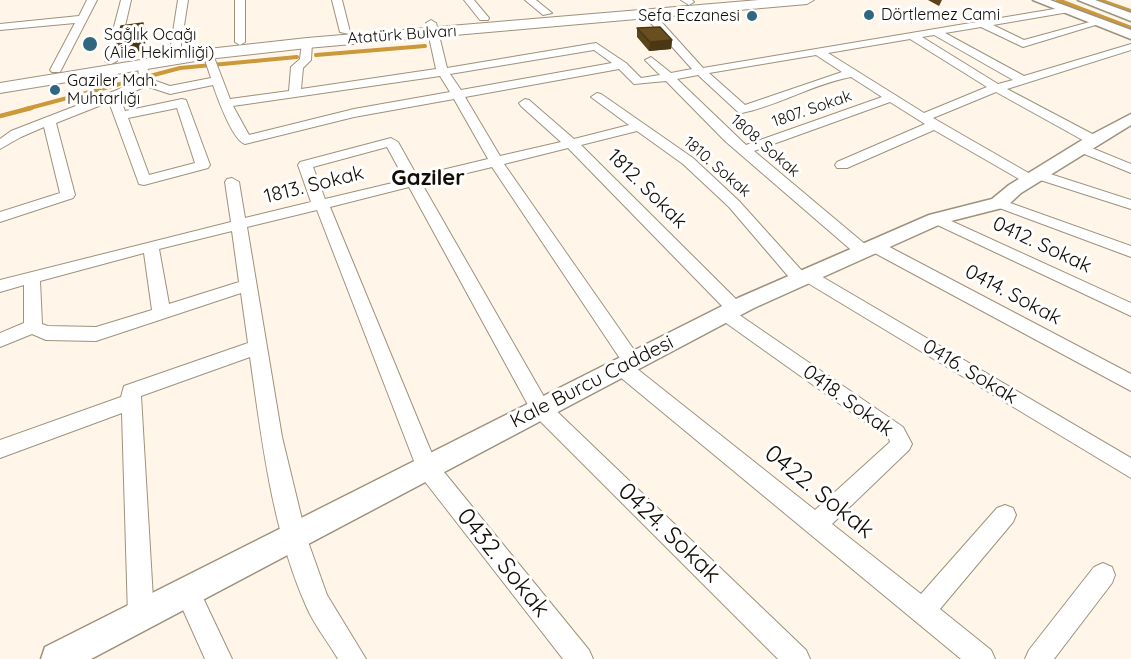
<!DOCTYPE html>
<html>
<head>
<meta charset="utf-8">
<style>
  body { margin:0 }
  canvas { display:block; background:#fff6e9 }
</style>
</head>
<body>
<canvas width="1131" height="659"></canvas>
<script>
const context = document.querySelector('canvas').getContext('2d');
context.lineJoin = 'round';
function trace(path, color, width, dash) {
  context.strokeStyle = color;
  context.lineWidth = width;
  context.lineCap = dash ? 'butt' : 'round';
  context.setLineDash(dash || []);
  context.stroke(path);
}
function paint(path, color) {
  context.fillStyle = color;
  context.fill(path, 'evenodd');
}
function drawText(font, color, halo, rows, align = 'center') {
  context.font = font + ' Quicksand,sans-serif';
  context.lineWidth = 6;
  context.setLineDash([]);
  context.textBaseline = 'middle';
  context.strokeStyle = halo;
  context.fillStyle = color;
  for (const [text, x, y, turn = 0] of rows) {
    context.save();
    context.translate(x, y);
    context.rotate((+turn || 0) * Math.PI / 180);
    context.textAlign = isNaN(turn) ? turn : align;
    if (halo) context.strokeText(text, 0, 0);
    context.fillText(text, 0, 0);
    context.restore();
  }
}
trace(new Path2D(`
  M1058 0 1131 28
  M1099 0 1131 11
  M316 55 425 46
  M26 109 180 68 297 57`), '#cb9939', 4);
trace(new Path2D(`
  M0 116 31 108`), '#cb9939', 4.5);
const minor = new Path2D(`
  M87 0H97L60 72H52L50 70 75 23 0 30V24L79 16Z
  M121 0H131L117 61 111 64 105 61Z
  M178 0H188L180 51 175 54 170 51Z
  M235 0H245V42L240 45 235 42Z
  M332 0H342L350 32 349 34 340 32Z
  M464 0H474L489 18 488 20H480Z
  M525 0H536L552 13 543 15Z
  M681 0H692L694 2 689 5Z
  M1066 7 1069 8V12L993 25 1024 40 1097 20 1102 23 1023 47 981 27 945 33 1024 76 1131 44V50L1007 89 1098 137 1100 140 1098 143H1088L996 92 933 118 1032 175 1039 171 1044 172 1131 200V209L1037 179 1036 183H1026L934 130 847 168H837L835 165 837 162 925 124 890 102 754 151 866 245 874 241 880 242 1131 374V391L871 251 863 256 857 255 725 141 666 81 634 84 619 69 465 97 500 156 561 142 521 106 519 103 525 99 529 100 574 139 629 125 591 97 597 93 601 94 693 158 739 201 803 272H814L1131 458V478L806 282 800 285 794 283 729 207 683 164 637 131 581 145 742 305 745 309 738 314 903 427 912 444 909 450 832 524 921 594 997 508 1005 505 1013 508 1016 515 1013 522 940 609 991 650 995 659H961L614 372 612 367 614 362 621 360 492 167 422 184 547 402 806 650 810 659H778L533 414 409 187 330 207 435 461 589 650 593 659H563L419 474 317 210 247 227 282 437 306 536 327 595 366 659H338C328 642 315 626 307 608 272 530 262 441 250 357L141 396 154 616 150 625 141 629 132 625 128 616 122 413 0 458V440L121 397 124 386 248 343 241 293 96 341 46 340 32 334 0 347V333L24 323V285L0 292V280L231 222 225 182 227 179 232 178 239 182 245 218 311 202 298 165 300 162 391 138 398 142 417 176 488 159 454 99 354 117 245 144C233 141 217 97 213 85L170 94 146 86 120 98 125 111 182 99 186 100 210 165 208 168 144 185 139 184 109 102 56 123 75 195 73 198 0 222V212L60 193 44 127 21 137 0 149V139L11 131 130 85 139 80 138 62H146L150 79 170 86 211 78 203 54 204 52H212L230 99 289 91 291 67 300 59 302 43 307 40 312 43 311 60 303 68 301 89 436 69 426 23 431 20 436 23 447 68 596 43 626 63 641 78 660 75 645 60 651 57 671 73 692 69 649 21V17H657L703 68ZM934 35 1013 80 998 84 922 37ZM910 39 987 87 924 113 828 53ZM594 50 612 63 461 90 450 74ZM816 55 842 72 745 105 709 73ZM698 75 738 112 742 113C780 105 813 84 851 77L882 97 746 145 677 79ZM440 76 450 92 354 109 249 135 233 106ZM177 108 195 163 149 175 128 118ZM387 147 405 180 325 199 313 167ZM568 148 724 308 719 310 716 314 719 318 889 439 890 442 815 510 636 368 641 362 639 357 504 164ZM232 231 239 282 169 304 159 249ZM144 253 152 310 96 327 48 326 42 324 40 281Z
  M1082 144 1131 164V173L1077 151 1075 148Z
  M999 199 1131 246V257L994 206 992 203 994 200Z
  M936 214 1131 303V316L931 222 928 219 931 216Z
  M1103 563 1112 567 1115 575 1112 583 1054 659H1025L1029 650 1094 567Z
  M187 580 196 583 232 659H205L175 592 178 583Z`);
const tertiary = new Path2D(`
  M1033 0H1050L1131 30V39Z
  M1078 0H1095L1131 13V21Z
  M1131 114V125L1021 193 1006 207 943 223 754 308 91 659H41L45 647 738 298 929 215 992 199 1009 185 1087 137Z`);
const secondary = new Path2D(`
  M759 0H814L807 4 307 48 208 59 0 93V83L208 49 307 38Z`);
trace(minor, '#9e927d', 2);
trace(tertiary, '#9e927d', 3);
trace(secondary, '#9e927d', 2);
paint(minor, '#fff');
paint(tertiary, '#fff');
paint(secondary, '#fff');
paint(new Path2D(`
  M928 0H942L939 6Z
  M637 28 672 40 671 49 649 51 637 37Z`), '#5a4419');
paint(new Path2D(`
  M143 23 147 32 144 51 121 54 116 46Z
  M672 40 671 49 649 51 650 42Z`), '#4a3714');
const building = new Path2D(`
  M143 23 140 42 116 46 121 26Z
  M660 27 672 40 650 42 637 28Z`);
paint(building, '#694f1d');
trace(building, '#4a3714', 1.5);
for (const [x, y, r, color] of [
  [869,15,6,"#2f6781"],
  [752,16,6,"#2f6781"],
  [90,44,8,"#2f6781"],
  [55,90,6,"#2f6781"]
]) {
  const dot = new Path2D();
  dot.arc(x, y, r, 0, 2 * Math.PI);
  context.fillStyle = color;
  context.fill(dot);
  trace(dot, '#fff', 2);
}
drawText('16px', '#120d06', '#fff', [
  ["Dörtlemez Cami",881,15],
  ["Sefa Eczanesi",740,16,"right"],
  ["Sağlık Ocağı",104,35],
  ["(Aile Hekimliği)",104,53],
  ["Gaziler Mah.",67,81],
  ["Muhtarlığı",67,99]
], 'left');
drawText('16px', '#120d06', '#fff', [
  ["Atatürk Bulvarı",402,35,-4],
  ["1807. Sokak",812,109,-19],
  ["1808. Sokak",765,146,41],
  ["1810. Sokak",717,167,41]
]);
drawText('20px', '#120d06', '#fff', [
  ["1813. Sokak",314,185,-14],
  ["1812. Sokak",647,189,45],
  ["0412. Sokak",1042,245,25],
  ["0414. Sokak",1013,295,28],
  ["0416. Sokak",970,372,31],
  ["Kale Burcu Caddesi",592,382,-27],
  ["0418. Sokak",848,401,36]
]);
drawText('bold 22px', '#120d06', '#fff', [
  ["Gaziler",428,178]
]);
drawText('24px', '#120d06', '#fff', [
  ["0422. Sokak",819,492,39],
  ["0424. Sokak",669,533,44],
  ["0432. Sokak",503,563,51]
]);
</script>
</body>
</html>
